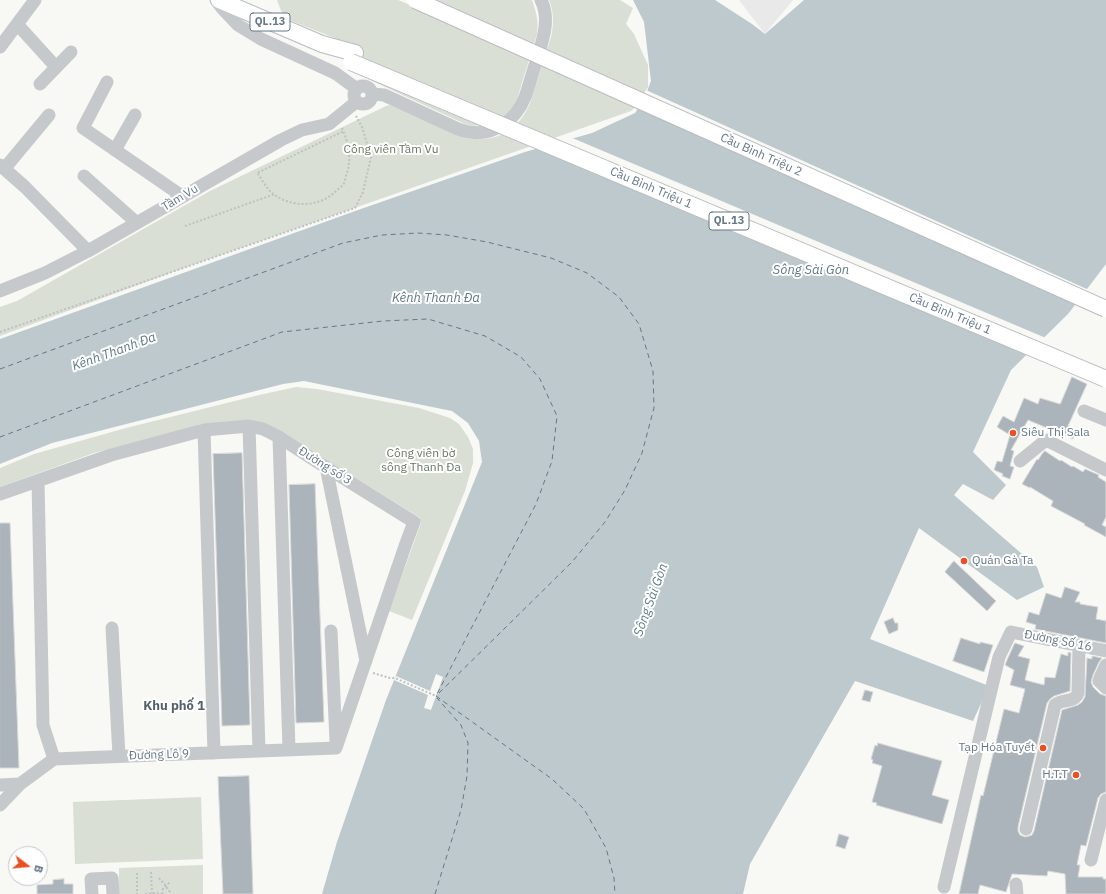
<!DOCTYPE html>
<html>
<head>
<meta charset="utf-8">
<style>
  body { margin:0 }
  #map { position:relative; width:1106px; height:894px; overflow:hidden; background:#f8f8f4; font-family:"IBM Plex Sans",sans-serif }
  canvas { display:block }
  .north { position:absolute; left:8px; top:846px; width:40px; height:40px; box-sizing:border-box; background:#fff; border:1px solid #c1c9cf; border-radius:50%; rotate:106deg; font-size:11px; font-weight:700; line-height:16px; text-align:center; color:#657887 }
  .north::after { content:''; display:block; margin:auto; width:14px; height:18px; background:#e94f23; clip-path:polygon(50% 0,100% 100%,50% 72%,0 100%) }
</style>
</head>
<body>
<div id="map">
<canvas width="1106" height="894"></canvas>
<div class="north">B</div>
</div>
<script>
const context = document.querySelector('canvas').getContext('2d');
context.lineJoin = 'round';
function paint(path, color) {
  context.fillStyle = color;
  context.fill(path, 'evenodd');
}
function trace(path, color, width, dash) {
  context.strokeStyle = color;
  context.lineWidth = width;
  context.lineCap = dash ? 'butt' : 'round';
  context.setLineDash(dash || []);
  context.stroke(path);
}
function drawText(font, color, halo, rows, align = 'center') {
  context.font = font + ' "IBM Plex Sans",sans-serif';
  context.lineWidth = 4;
  context.setLineDash([]);
  context.textBaseline = 'middle';
  context.strokeStyle = halo;
  context.fillStyle = color;
  for (const [text, x, y, turn = 0] of rows) {
    context.save();
    context.translate(x, y);
    context.rotate((+turn || 0) * Math.PI / 180);
    context.textAlign = isNaN(turn) ? turn : align;
    if (halo) context.strokeText(text, 0, 0);
    context.fillText(text, 0, 0);
    context.restore();
  }
}
paint(new Path2D(`
  M739 0H793L765 34Z`), '#e8e9e8');
paint(new Path2D(`
  M277 0H398L408 4 410 0H532C536 12 539 21 537 34L517 99C507 120 488 130 465 124L355 73 349 67 357 47 292 21C282 15 281 11 277 0Z
  M549 0H620L633 8 626 24 634 34 648 65V87L637 105 631 111 195 264 0 336V307L17 301 210 191 386 106 390 105 465 138C495 143 518 132 530 103L551 37C554 24 554 12 549 0Z
  M296 387 317 389 419 408 450 418 459 424 468 437 473 449V463L465 491 412 620 389 611 421 523 419 517 336 466 283 432 189 428 94 453 0 487V468L34 454 126 428 259 395Z
  M201 797 203 859 75 864 73 802Z
  M203 865V894H119V868Z`), '#d9dfd5');
paint(new Path2D(`
  M633 0H715L752 24 765 34 804 0H1106V264L1068 314 1011 370 973 452 1006 485 993 500 963 484 954 495 1037 567 1044 587 1017 600 919 528 870 639 989 686 973 721 855 681 750 864 743 894H322L337 842 386 700 482 462 479 441 468 423 452 411 304 381 283 384 52 443 0 464V339L358 210 525 152 592 133 635 113 644 99 651 81 644 22Z`), '#bdc9cd');
paint(new Path2D(`
  M646 90 1089 290 1077 305 637 107 643 98Z
  M570 137 1046 338 1032 352 542 145Z
  M436 674 443 677 431 710 424 708 428 695 394 680 396 676 430 691Z`), '#f8f8f4');
trace(new Path2D(`
  M0 369 343 243 382 235 418 233 447 235 487 242 551 258 587 273 619 297 639 324 653 371 654 408 642 453 625 490 605 522 572 562 436 696
  M0 437 282 332 383 321 428 319 485 336 521 357 540 379 557 416 552 461 536 504 437 694
  M436 696 552 779 584 809 606 848 614 878 615 894
  M435 894 461 810 467 776 468 743 461 725 437 698`), '#617a83', 1, [5, 4]);
const building = new Path2D(`
  M1072 377 1087 384 1068 426 1078 430 1073 439 1028 420 1011 450 1014 451 1010 466 1014 467 1010 479 1002 476 1003 474 1001 473 994 470 997 461 1002 462 1010 435 997 427 1003 416 1014 422 1024 398 1038 404 1040 398 1060 404Z
  M1045 451 1060 461 1061 460 1072 467 1073 466 1083 472 1085 469 1099 475 1098 477 1106 482V517L1102 525 1106 527V537L1084 525 1085 524 1051 506 1053 501 1030 487V488L1022 484 1037 459 1038 460 1042 454Z
  M242 453 250 725 222 726 213 454Z
  M315 484 324 722 296 723 289 485Z
  M0 523H10L19 768H0Z
  M954 561 996 601 987 611 945 572Z
  M1065 587 1080 592 1075 602H1080V604L1098 607 1096 619 1106 621V643L1035 629 1036 625 1026 622 1029 612 1039 615 1046 593 1061 598Z
  M893 618 895 623H898V630L889 634 884 622Z
  M961 638 980 644V642L993 645 984 672 953 661Z
  M1015 643 1024 646 1018 656 1030 659 1025 680 1044 685 1045 677 1055 678 1061 654 1068 656V652L1071 653 1070 691 1054 696 1050 699 1047 703 1018 827V831L1020 835 1025 837 1029 836 1032 835 1034 831 1062 710 1078 705 1082 702 1085 697 1087 658 1092 659V656L1102 658 1099 662 1093 675 1091 682 1093 687 1100 694 1106 696V792L1101 794 1098 798 1086 846 1081 845 1077 865H1080L1078 877H1103V879H1106V894H1066L1065 874 1048 871 1047 876 1012 874 1006 892 980 885 978 894H959L981 795 983 796 1004 709 1019 713 1025 689 1010 685 1014 670 1005 665 1007 660Z
  M865 690 873 692 870 702 862 700Z
  M878 743 942 761 932 795 949 800 942 824 876 805 877 803 872 802 882 766 872 763 873 760 871 759 875 745 877 746Z
  M249 776 253 894H223L218 777Z
  M839 834 849 837 845 849 836 846Z
  M64 879V884H73V894H37V885L53 884V880Z`);
paint(building, '#abb4ba');
trace(building, '#d9d9d7', 1);
const major = new Path2D(`
  M219 0 322 44 355 53`);
trace(major, '#b8bcc0', 18);
trace(new Path2D(`
  M342 128C349 144 352 160 346 176 345 179 345 182 343 185 341 187 338 189 336 191 319 208 291 208 272 193 266 188 262 179 257 173L344 131
  M185 226 275 194
  M0 332 355 208 363 192 371 157 362 127 356 116
  M373 673 390 678H395L436 696
  M151 872 152 893
  M137 873V894
  M159 878 166 886 171 894
  M145 894 156 893 160 894
  M162 894 163 889 170 882`), '#bec1c3', 2, [2, 2]);
trace(new Path2D(`
  M216 0 222 8 238 25 261 39 335 73 357 89
  M17 24 56 67
  M0 47 35 0
  M107 82 83 128 182 196
  M40 84 71 52
  M354 95a9 9 0 1 1 18 0a9 9 0 1 1-18 0Z
  M373 94 384 95 458 129C462 130 466 132 470 132 494 136 516 120 525 97 529 86 532 74 536 62 542 42 551 20 541 0
  M115 150 135 115
  M0 165 25 187 88 251
  M4 169 49 115
  M84 176 137 223
  M0 291 45 273 88 251 281 140 302 130 329 124 356 102
  M1084 411 1106 420
  M249 426 259 751
  M204 430 214 753
  M279 437 289 749
  M1020 461 1046 440 1106 470
  M326 467 366 661
  M38 481 43 725 54 759
  M0 494 111 455 204 430 249 426 263 429 279 437 316 461 414 522 405 546 336 748
  M112 628 119 756
  M331 631 336 741
  M1106 665 1100 678 1099 681 1106 688
  M0 785 20 784
  M0 805 20 784 54 759 336 748
  M1026 829 1055 705C1062 699 1075 703 1078 693L1079 645
  M1091 860 1106 800
  M1016 884 1017 894
  M944 887 999 657 1011 632 1106 651
  M92 894 91 879 112 878 113 894`), '#c5c9cc', 13);
trace(major, '#fff', 16);
const majorBridge = new Path2D(`
  M415 0 1106 309
  M351 62 1106 379`);
trace(majorBridge, '#b8bcc0', 18, []);
trace(majorBridge, '#fff', 16);
for (const [x, y, r, color] of [
  [1013,433,4,"#e94f23"],
  [964,561,4,"#e94f23"],
  [1043,748,4,"#e94f23"],
  [1076,775,4,"#e94f23"]
]) {
  const dot = new Path2D();
  dot.arc(x, y, r, 0, 2 * Math.PI);
  context.fillStyle = color;
  context.fill(dot);
  trace(dot, '#fff', 1.5);
}
for (const [x, y, w] of [
  [270,22,40],
  [729,221,40]
]) {
  const box = new Path2D();
  box.roundRect(x - w / 2, y - 9, w, 18, 3);
  context.fillStyle = '#fff';
  context.fill(box);
  trace(box, '#657887', 1);
}
drawText('bold 11px', '#657887', null, [
  ["QL.13",270,22],
  ["QL.13",729,221]
]);
drawText('12px', '#667861', '#fff', [
  ["Công viên Tầm Vu",391,150],
  ["Công viên bờ",421,454],
  ["sông Thanh Đa",421,468]
]);
drawText('12px', '#657887', '#fff', [
  ["Cầu Bình Triệu 2",761,155,24],
  ["Cầu Bình Triệu 1",651,188,23],
  ["Tầm Vu",180,198,-31],
  ["Cầu Bình Triệu 1",950,314,23],
  ["Đường số 3",325,466,32],
  ["Đường Số 16",1058,641,11],
  ["Đường Lô 9",159,755,-2]
]);
drawText('12px', '#657887', '#fff', [
  ["Siêu Thị Sala",1021,433],
  ["Quán Gà Ta",972,561],
  ["Tạp Hóa Tuyết",1035,748,"right"],
  ["H.T.T",1068,775,"right"]
], 'left');
drawText('italic 13px', '#617a83', '#fff', [
  ["Sông Sài Gòn",811,270],
  ["Kênh Thanh Đa",436,298],
  ["Kênh Thanh Đa",114,352,-20],
  ["Sông Sài Gòn",651,600,-70]
]);
drawText('bold 13px', '#54616b', '#fff', [
  ["Khu phố 1",174,706]
]);
</script>
</body>
</html>
